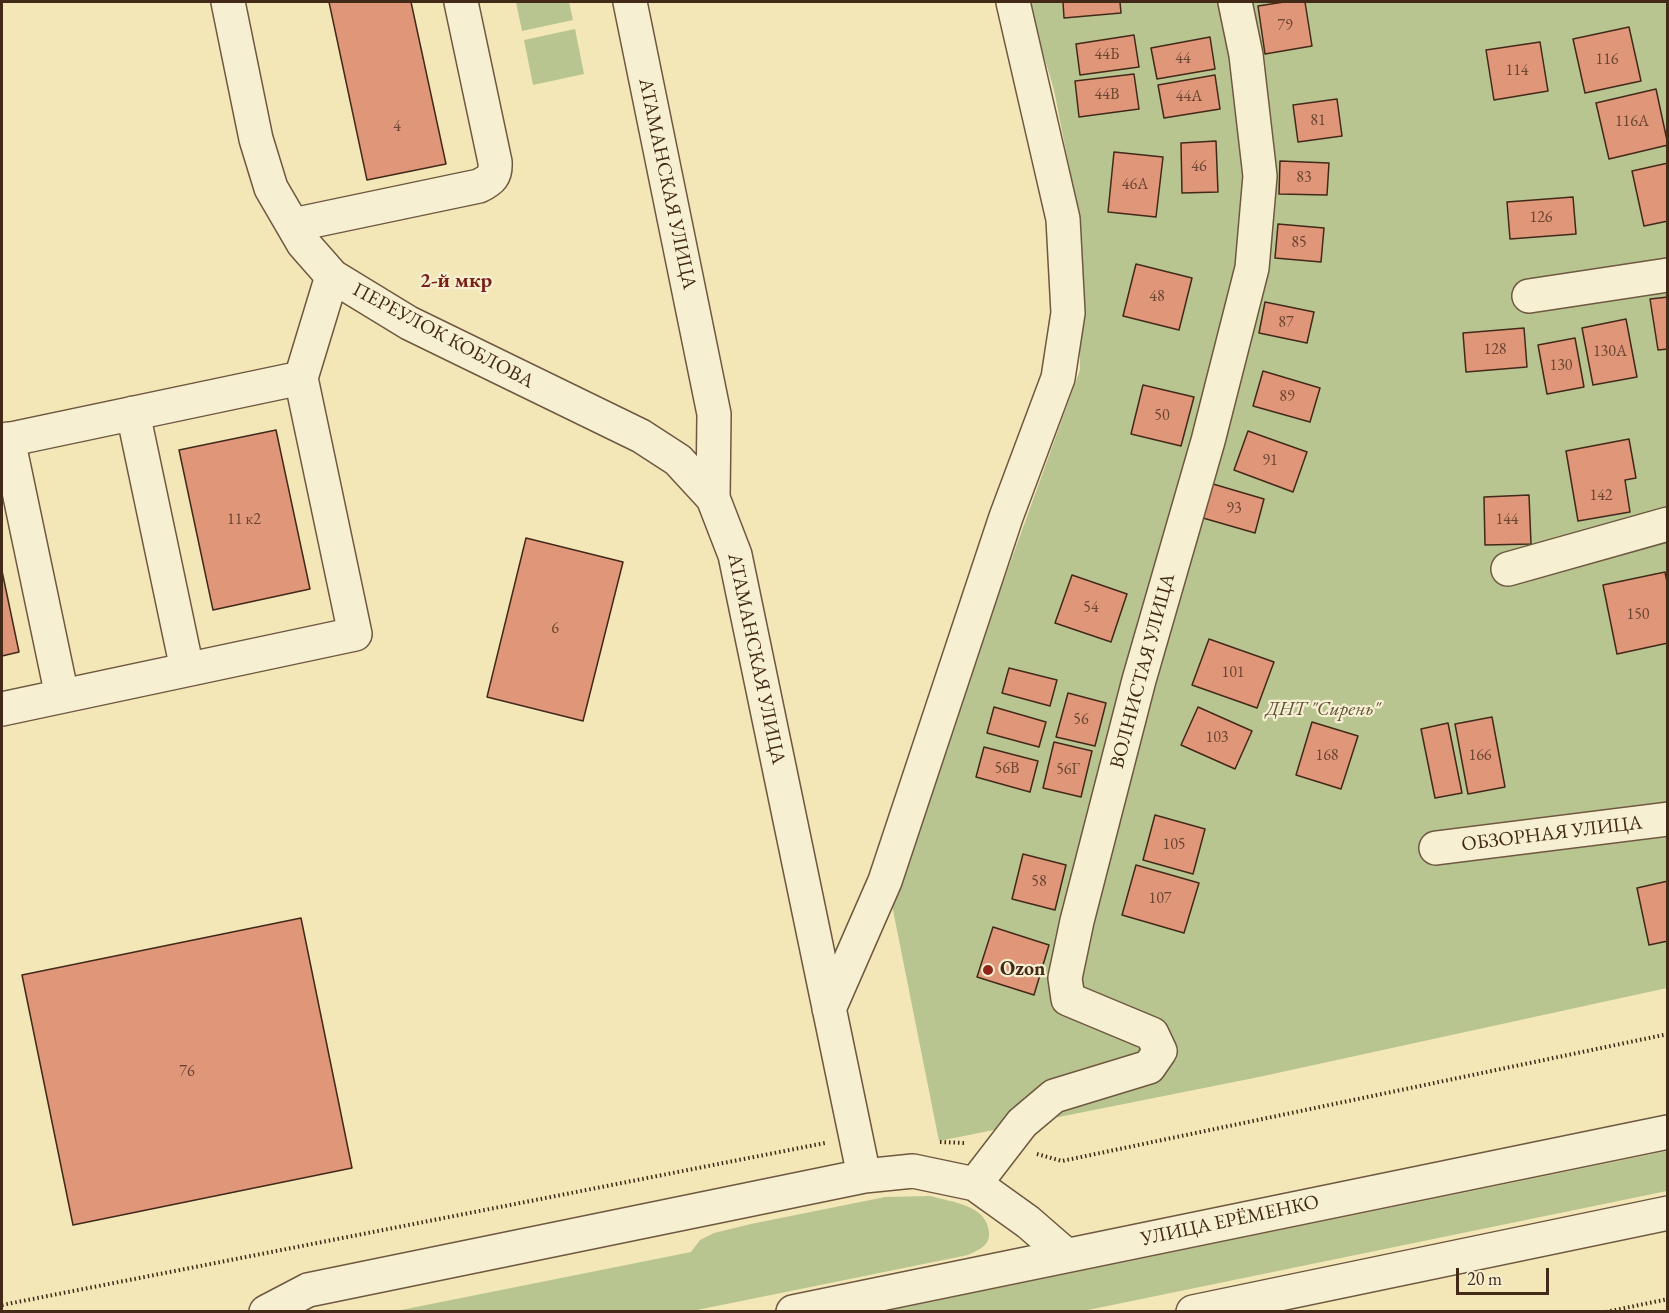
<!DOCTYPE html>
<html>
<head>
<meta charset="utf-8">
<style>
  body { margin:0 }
  #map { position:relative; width:1669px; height:1313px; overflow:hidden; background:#f3e7b8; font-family:"EB Garamond",serif }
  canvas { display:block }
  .frame { position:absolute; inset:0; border:3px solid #422918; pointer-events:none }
  .scale { position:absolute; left:1456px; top:1268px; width:93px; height:27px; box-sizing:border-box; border:3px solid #422918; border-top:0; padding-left:8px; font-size:18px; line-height:21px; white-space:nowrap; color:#422918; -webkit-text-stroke:4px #f7efd1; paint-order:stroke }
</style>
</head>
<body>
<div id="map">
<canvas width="1669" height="1313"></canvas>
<div class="frame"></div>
<div class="scale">20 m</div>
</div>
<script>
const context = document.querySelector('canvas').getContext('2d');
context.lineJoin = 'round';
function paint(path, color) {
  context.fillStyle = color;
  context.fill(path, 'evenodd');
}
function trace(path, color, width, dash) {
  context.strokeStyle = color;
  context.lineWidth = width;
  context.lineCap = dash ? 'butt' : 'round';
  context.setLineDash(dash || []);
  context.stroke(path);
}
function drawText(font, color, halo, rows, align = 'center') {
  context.font = font + ' "EB Garamond",serif';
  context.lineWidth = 4.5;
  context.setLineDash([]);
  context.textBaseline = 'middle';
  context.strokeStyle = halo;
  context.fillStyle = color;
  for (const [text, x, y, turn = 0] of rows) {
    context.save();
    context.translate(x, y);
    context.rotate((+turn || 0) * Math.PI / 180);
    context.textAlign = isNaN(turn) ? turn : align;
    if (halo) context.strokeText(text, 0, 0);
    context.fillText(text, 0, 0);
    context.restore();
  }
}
paint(new Path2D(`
  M516 2H569L573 20 522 31Z
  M1028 2H1667V988L1259 1077 939 1141 890 895 1080 370V222L1054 90Z
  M575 29 584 74 533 85 524 40Z
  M1667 1151V1191L1083 1311H886Z
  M930 1196C951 1202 988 1205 989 1233 990 1246 978 1250 968 1255L692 1311H396L691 1252 700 1240 714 1233 751 1224 885 1197Z`), '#b9c590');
const building = new Path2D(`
  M329 2H411L446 164 367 180Z
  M1063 2H1120L1121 13 1064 18Z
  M1284 2H1305L1312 46 1265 54 1258 6Z
  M1629 27 1641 81 1585 93 1573 39Z
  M1134 35 1139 67 1080 75 1076 44Z
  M1210 37 1215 69 1157 79 1151 48Z
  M1540 42 1548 91 1494 100 1486 50Z
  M1134 74 1139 109 1079 117 1075 81Z
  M1215 75 1220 109 1164 118 1158 85Z
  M1656 89 1668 145 1609 159 1596 103Z
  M1337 99 1342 136 1298 142 1293 105Z
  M1216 141 1218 192 1182 193 1181 143Z
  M1114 152 1163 157 1156 217 1108 212Z
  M1280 161 1329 163 1327 195 1279 194Z
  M1668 163V221L1644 226 1632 171Z
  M1573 197 1576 234 1510 239 1507 202Z
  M1278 224 1324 228 1321 262 1275 258Z
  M1136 264 1192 278 1179 330 1123 316Z
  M1668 297V349L1658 350 1650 299Z
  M1265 302 1314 312 1307 343 1259 333Z
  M1626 319 1637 377 1593 385 1582 328Z
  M1524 328 1527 367 1466 372 1463 333Z
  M1575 338 1584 387 1547 394 1538 345Z
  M1263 371 1320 388 1310 422 1253 406Z
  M1143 385 1194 397 1181 446 1131 434Z
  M276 430 310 589 213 610 179 450Z
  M1248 431 1307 452 1293 492 1234 470Z
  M1629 439 1636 478 1625 480 1630 512 1578 521 1566 451Z
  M1213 484 1264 499 1255 533 1203 518Z
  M1529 495 1531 544 1485 545 1484 497Z
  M526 538 623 562 583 721 487 697Z
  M2 571 19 652 2 656Z
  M1665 572 1668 587V643L1617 654 1603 585Z
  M1072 575 1127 594 1111 642 1055 623Z
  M1209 639 1274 662 1257 708 1192 685Z
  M1009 668 1057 680 1050 706 1002 693Z
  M1068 693 1106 703 1095 746 1056 737Z
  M994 707 1046 722 1039 747 987 733Z
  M1198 707 1252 731 1235 769 1181 745Z
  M1492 717 1505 787 1468 794 1455 724Z
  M1312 722 1358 736 1341 789 1296 775Z
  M1448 723 1462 793 1435 798 1421 729Z
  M1054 742 1092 751 1081 797 1043 788Z
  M984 747 1038 761 1030 792 976 777Z
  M1155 815 1205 829 1193 874 1143 860Z
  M1023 854 1066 865 1055 910 1012 899Z
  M1136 865 1199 883 1184 933 1122 915Z
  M1668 881V941L1649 945 1637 888Z
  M301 918 352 1168 73 1225 22 975Z
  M993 927 1049 945 1034 995 977 977Z`);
paint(building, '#df9679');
trace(building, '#422918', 1.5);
const minor = new Path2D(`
  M228 2 256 139 271 188 303 243 332 276 409 323 641 436 678 460 713 498
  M630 2 714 414 713 498 735 555 864 1176
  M293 225 479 186C491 180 496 176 495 162L461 2
  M1529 296 1668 275
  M301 378 332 276
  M133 413 187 669
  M8 439 62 696
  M2 441 301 378 355 634 2 709
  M1508 569 1668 524
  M1436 848 1668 819
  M829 1009 885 881 1006 517 1058 378 1068 313 1063 219 1013 2
  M975 1184 1022 1123 1054 1096 1149 1067 1160 1051 1152 1034 1068 999 1065 978 1077 921 1139 680 1208 441 1252 268 1260 176 1246 55 1235 2
  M266 1312 308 1290 864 1176 913 1171 975 1184 1028 1222 1066 1255
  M793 1312 1668 1132
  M1193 1312 1668 1213`);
trace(minor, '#6e5840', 36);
trace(new Path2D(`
  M940 1142 965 1143
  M1037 1154 1062 1161 1668 1034
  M2 1305 825 1143
  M1606 1312 1668 1299`), '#422918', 4, [1.5, 3]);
trace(minor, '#f7efd1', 33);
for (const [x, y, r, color] of [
  [988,970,6,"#8f2418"]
]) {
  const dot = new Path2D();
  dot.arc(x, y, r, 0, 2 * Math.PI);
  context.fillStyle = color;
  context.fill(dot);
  trace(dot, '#f7efd1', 2);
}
drawText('16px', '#694430', null, [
  ["79",1285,26],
  ["44Б",1107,55],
  ["44",1183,59],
  ["116",1607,60],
  ["114",1517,71],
  ["44В",1107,95],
  ["44А",1189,97],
  ["81",1318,121],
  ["116А",1632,122],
  ["4",397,127],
  ["46",1199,167],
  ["83",1304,178],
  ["46А",1135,185],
  ["126",1541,218],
  ["85",1299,243],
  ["48",1157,297],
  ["87",1286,323],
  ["128",1495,350],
  ["130А",1610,352],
  ["130",1561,366],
  ["89",1287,397],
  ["50",1162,416],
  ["91",1270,461],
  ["142",1601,496],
  ["93",1234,509],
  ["11 к2",244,520],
  ["144",1507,520],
  ["54",1091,608],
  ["150",1638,615],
  ["6",555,629],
  ["101",1233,673],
  ["56",1081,720],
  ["103",1217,738],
  ["168",1327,756],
  ["166",1480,756],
  ["56В",1007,769],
  ["56Г",1068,770],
  ["105",1174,845],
  ["58",1039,882],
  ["107",1160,899],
  ["76",187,1072]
]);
drawText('20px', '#422918', '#f7efd1', [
  ["АТАМАНСКАЯ УЛИЦА",667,184,78],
  ["ПЕРЕУЛОК КОБЛОВА",443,336,28],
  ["АТАМАНСКАЯ УЛИЦА",756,659,78],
  ["ВОЛНИСТАЯ УЛИЦА",1143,671,-75],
  ["ОБЗОРНАЯ УЛИЦА",1552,834,-7],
  ["УЛИЦА ЕРЁМЕНКО",1230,1221,-12]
]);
drawText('italic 20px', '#605036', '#f7efd1', [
  ["ДНТ \"Сирень\"",1323,710]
]);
drawText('bold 20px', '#422918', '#f7efd1', [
  ["Ozon",1000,970]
], 'left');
drawText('bold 21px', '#7a1f14', '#f7efd1', [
  ["2-й мкр",456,281]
]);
</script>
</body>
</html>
